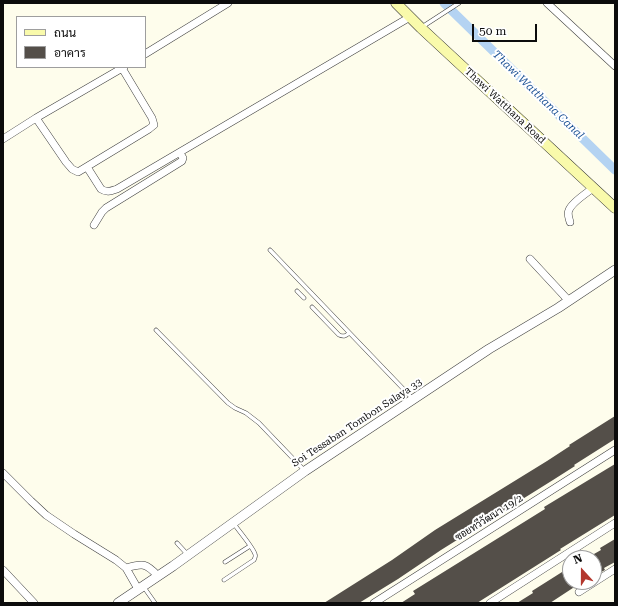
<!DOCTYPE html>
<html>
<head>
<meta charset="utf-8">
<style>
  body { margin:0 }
  #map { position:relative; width:618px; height:606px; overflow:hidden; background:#fefdec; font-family:"Roboto Serif",Sarabun,serif }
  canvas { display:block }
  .frame { position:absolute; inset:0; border:4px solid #0c0c0c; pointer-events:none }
  .legend { position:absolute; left:16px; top:16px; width:130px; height:52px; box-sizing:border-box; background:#fff; border:1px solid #9e9e9e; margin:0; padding:5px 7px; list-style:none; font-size:12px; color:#0c0c0c }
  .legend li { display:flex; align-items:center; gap:8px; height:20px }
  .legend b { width:20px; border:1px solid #9e9e9e }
  .north { position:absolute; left:562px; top:550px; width:40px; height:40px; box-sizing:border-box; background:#fff; border:1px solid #9e9e9e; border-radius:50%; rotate:339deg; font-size:11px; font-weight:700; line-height:16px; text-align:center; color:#0c0c0c }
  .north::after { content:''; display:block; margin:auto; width:14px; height:18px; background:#b3372d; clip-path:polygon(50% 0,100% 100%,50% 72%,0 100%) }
  .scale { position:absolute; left:472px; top:24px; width:65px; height:18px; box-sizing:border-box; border:2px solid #0c0c0c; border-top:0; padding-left:5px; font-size:12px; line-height:14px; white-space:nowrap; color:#0c0c0c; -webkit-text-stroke:3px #fff; paint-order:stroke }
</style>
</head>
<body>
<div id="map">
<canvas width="618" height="606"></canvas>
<div class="frame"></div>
<ul class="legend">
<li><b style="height:5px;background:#f9faab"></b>ถนน</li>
<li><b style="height:11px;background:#544f49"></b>อาคาร</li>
</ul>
<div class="north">N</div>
<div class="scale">50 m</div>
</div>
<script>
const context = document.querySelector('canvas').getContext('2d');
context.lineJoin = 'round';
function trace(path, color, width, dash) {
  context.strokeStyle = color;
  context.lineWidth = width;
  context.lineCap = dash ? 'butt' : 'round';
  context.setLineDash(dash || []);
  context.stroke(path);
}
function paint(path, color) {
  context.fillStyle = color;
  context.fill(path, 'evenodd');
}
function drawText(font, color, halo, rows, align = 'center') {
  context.font = font + ' "Roboto Serif",Sarabun,serif';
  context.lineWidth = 4;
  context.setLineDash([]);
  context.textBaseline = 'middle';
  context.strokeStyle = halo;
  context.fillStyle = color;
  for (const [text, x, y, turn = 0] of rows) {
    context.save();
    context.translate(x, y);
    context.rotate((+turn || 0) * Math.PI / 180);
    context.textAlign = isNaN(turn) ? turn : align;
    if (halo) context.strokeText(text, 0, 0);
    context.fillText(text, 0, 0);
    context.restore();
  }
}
trace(new Path2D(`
  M444 3 615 170`), '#b4d3f2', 9);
paint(new Path2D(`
  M615 416V439L574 465 575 466 553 480 441 550 398 579 359 603H324L392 560 435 530 547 461 570 446 569 445Z
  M615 464V515L560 549 561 550 477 603H401L415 594 413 591 545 509 544 507Z
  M615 539V562L604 568 605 570 594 576V554L601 550 600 548Z
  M570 567V582H582L550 603H517L533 593 532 591Z`), '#544f49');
const service = new Path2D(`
  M422 27 459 3
  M270 250 413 399
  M297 291 304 298
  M312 307 339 335C344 337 346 336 349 333
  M156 330 228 403 235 408 246 413 259 423 304 470
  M177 543 188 555
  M225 562 250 546
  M224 580 254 560C255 557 256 557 255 554 252 546 239 531 234 524
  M143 586 155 603`);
const minor = new Path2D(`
  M547 3 615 66
  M145 54 228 3
  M36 118 66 162 72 169 78 172 83 169 149 129 154 125 152 118 122 68
  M3 139 36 118 124 67
  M87 167 101 189C107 193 111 191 117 189L410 17
  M570 222C569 218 567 214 569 210 572 202 587 193 593 188
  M94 225 102 212 106 208 182 161 183 158 180 153
  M530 259 569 301
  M3 473 31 501 46 515 74 534 116 560 126 568 138 589
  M126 568C143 563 146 563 158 576
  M3 570 34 603
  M579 592 615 569
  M374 603 615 450
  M490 603 615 523`);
const tertiary = new Path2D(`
  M118 603 173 566 305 471 489 349 558 308 615 270`);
const secondary = new Path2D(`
  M396 3 421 28 615 208`);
trace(service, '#3f3f3f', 4.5);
trace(minor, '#3f3f3f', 8);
trace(tertiary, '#3f3f3f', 10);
trace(secondary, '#2e2e2e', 11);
trace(service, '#fff', 3.5);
trace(minor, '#fff', 7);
trace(tertiary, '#fff', 9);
trace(secondary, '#f9faab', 10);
drawText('10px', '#0c0c0c', '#fff', [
  ["Thawi Watthana Road",505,106,43],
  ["Soi Tessaban Tombon Salaya 33",357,423,-33],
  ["ซอยทวีวัฒนา 19/2",489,518,-32]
]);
drawText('italic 11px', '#1d5295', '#fff', [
  ["Thawi Watthana Canal",538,95,44]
]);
</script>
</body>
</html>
